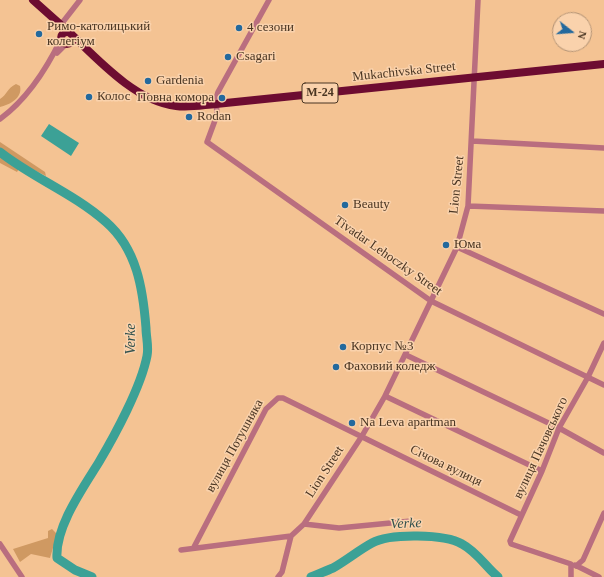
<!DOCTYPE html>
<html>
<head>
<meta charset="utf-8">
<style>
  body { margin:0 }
  #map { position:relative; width:604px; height:577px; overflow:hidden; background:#f4c393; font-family:Georgia,serif }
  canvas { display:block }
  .north { position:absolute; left:552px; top:12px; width:40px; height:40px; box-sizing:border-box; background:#fad2ac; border:1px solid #b39375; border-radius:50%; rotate:107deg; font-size:11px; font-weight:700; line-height:16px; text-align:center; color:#493522 }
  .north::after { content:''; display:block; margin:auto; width:14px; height:18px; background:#23699d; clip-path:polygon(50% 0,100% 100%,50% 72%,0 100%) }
</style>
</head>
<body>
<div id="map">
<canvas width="604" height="577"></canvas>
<div class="north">N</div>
</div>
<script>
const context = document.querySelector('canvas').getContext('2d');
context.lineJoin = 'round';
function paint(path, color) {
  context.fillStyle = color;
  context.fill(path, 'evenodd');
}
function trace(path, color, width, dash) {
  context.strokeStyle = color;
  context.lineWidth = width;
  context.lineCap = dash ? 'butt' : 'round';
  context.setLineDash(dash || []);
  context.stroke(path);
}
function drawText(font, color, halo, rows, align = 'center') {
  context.font = font + ' Georgia,serif';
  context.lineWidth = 3;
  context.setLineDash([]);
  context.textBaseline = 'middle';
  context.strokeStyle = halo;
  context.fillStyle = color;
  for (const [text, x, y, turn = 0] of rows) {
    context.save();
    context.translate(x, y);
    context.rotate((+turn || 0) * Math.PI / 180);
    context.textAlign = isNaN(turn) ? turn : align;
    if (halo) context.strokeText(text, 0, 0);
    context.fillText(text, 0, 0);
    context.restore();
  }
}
paint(new Path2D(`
  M16 84 20 86C23 98 9 105 0 107V99C7 95 7 88 16 84Z
  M0 142 45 172 46 176 22 164 17 172 0 163Z
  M52 529 57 534 50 558 31 554 20 562 13 549 48 538V531Z`), '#cf9962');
paint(new Path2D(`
  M49 124 79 143 71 156 41 136Z`), '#3ca196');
trace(new Path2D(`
  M0 152C33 178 73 193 106 222 137 249 143 289 146 328 146 337 149 347 147 356 141 387 115 435 99 462 83 488 55 527 57 558L75 570 92 577
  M311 577C318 574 326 571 333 568 347 560 359 550 372 543 390 533 445 534 462 544 477 552 486 567 498 577`), '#3ca196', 9);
trace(new Path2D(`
  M269 0 218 92 216 99 217 115 207 142 431 301 604 385
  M59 27 80 0
  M57 53 66 44
  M0 119C26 100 47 68 61 39
  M472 141 604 148
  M468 206 604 211
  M457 247 604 314
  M406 355 559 428 604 453
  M385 396 542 471
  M304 524 339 528 411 521
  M291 536 304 524 362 436 385 396 457 247 468 206 478 0
  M0 544 22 577
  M194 547 266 409 278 398H283L521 515
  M181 550 291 536 282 572 278 577
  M575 565 599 577
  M576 566 583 560 604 513
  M571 577V564L511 544 510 541 542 471 559 428 588 377 604 343`), '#b96e7f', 5.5);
trace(new Path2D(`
  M33 0 70 33
  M61 38a6 6 0 1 1 12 0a6 6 0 1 1-12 0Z
  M72 35C99 61 137 102 176 106 189 108 203 105 216 104L604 64`), '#6d0c31', 8);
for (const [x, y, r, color] of [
  [239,28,4,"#23699d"],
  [39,34,4,"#23699d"],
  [228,57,4,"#23699d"],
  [148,81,4,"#23699d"],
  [89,97,4,"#23699d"],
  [222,98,4,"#23699d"],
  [189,117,4,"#23699d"],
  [345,205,4,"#23699d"],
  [446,245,4,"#23699d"],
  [343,347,4,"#23699d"],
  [336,367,4,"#23699d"],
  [352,423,4,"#23699d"]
]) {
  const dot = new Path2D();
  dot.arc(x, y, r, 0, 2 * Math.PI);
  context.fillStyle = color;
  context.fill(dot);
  trace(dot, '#fad2ac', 1.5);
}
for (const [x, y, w] of [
  [320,93,36]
]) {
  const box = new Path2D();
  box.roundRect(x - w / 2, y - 10, w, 20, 3);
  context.fillStyle = '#fad2ac';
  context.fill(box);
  trace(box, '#493522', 1);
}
drawText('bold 12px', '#493522', null, [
  ["М-24",320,93]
]);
drawText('13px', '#493522', '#fad2ac', [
  ["Римо-католицький",47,27],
  ["колегіум",47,42],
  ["4 сезони",247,28],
  ["Csagari",236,57],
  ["Gardenia",156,81],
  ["Колос",97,97],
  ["Повна комора",214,98,"right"],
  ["Rodan",197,117],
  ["Beauty",353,205],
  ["Юма",454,245],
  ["Корпус №3",351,347],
  ["Фаховий коледж",344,367],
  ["Na Leva apartman",360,423]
], 'left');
drawText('13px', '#493522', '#fad2ac', [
  ["Mukachivska Street",404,72,-6],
  ["Lion Street",457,185,-84],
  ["Tivadar Lehoczky Street",388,256,35],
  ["вулиця Потушняка",235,446,-61],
  ["вулиця Пачовського",541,448,-65],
  ["Січова вулиця",446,466,26],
  ["Lion Street",325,472,-57]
]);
drawText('italic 14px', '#32514d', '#fad2ac', [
  ["Verke",131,339,-90],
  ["Verke",406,524,-2]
]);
</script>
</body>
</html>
